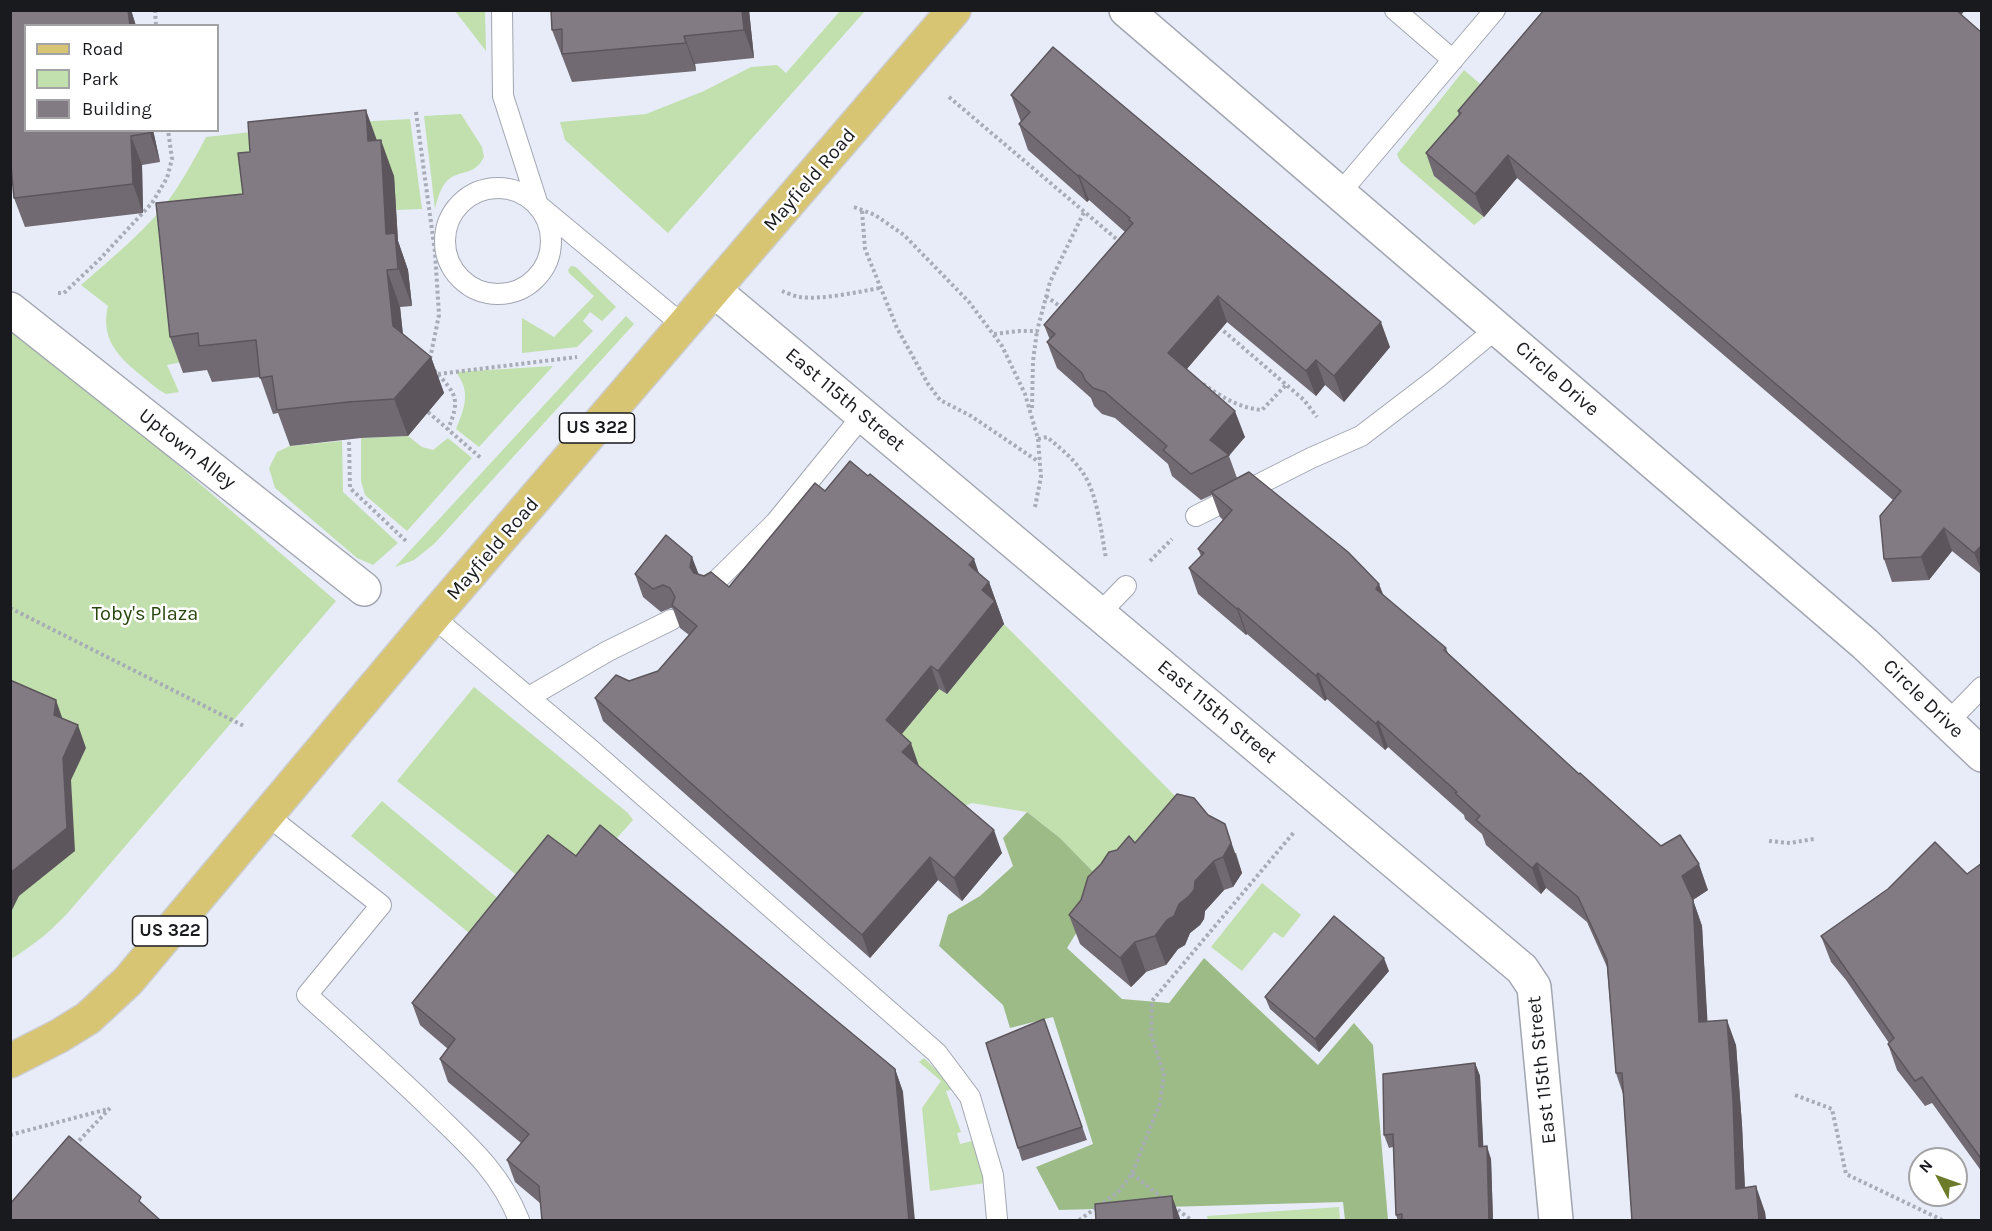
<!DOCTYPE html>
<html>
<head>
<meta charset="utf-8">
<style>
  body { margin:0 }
  #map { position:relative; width:1992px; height:1231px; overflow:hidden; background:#e7ecf8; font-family:Karla,sans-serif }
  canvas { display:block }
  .frame { position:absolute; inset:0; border:12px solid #191a1e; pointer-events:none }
  .legend { position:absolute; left:24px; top:24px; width:195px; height:108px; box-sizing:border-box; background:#fff; border:2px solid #a3a3a5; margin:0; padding:8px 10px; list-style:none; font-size:18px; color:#191a1e }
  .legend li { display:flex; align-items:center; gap:12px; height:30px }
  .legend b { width:30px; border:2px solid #a3a3a5 }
  .north { position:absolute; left:1908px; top:1147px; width:60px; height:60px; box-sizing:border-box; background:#fff; border:2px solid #a3a3a5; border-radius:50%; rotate:311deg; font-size:16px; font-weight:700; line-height:24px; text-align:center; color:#191a1e }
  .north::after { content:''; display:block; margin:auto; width:21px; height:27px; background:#6b7b2a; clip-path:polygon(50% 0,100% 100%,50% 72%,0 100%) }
</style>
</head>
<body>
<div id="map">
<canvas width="1992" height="1231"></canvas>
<div class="frame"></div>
<ul class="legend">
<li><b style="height:8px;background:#d8c573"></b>Road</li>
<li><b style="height:16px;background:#c1e0ad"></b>Park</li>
<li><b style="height:16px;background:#837b84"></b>Building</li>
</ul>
<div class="north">N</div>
</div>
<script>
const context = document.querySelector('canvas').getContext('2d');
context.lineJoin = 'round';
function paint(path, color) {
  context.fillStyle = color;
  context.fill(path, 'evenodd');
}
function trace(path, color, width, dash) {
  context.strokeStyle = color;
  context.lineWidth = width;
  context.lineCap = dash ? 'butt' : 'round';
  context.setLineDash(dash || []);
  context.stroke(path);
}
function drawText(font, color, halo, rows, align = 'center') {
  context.font = font + ' Karla,sans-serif';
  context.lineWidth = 5;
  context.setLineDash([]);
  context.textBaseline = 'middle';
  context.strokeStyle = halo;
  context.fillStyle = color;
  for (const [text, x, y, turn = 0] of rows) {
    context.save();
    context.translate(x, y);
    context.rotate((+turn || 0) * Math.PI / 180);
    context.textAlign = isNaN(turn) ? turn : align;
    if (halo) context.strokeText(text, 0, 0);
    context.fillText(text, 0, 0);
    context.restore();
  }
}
paint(new Path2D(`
  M455 11H485L486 51Z
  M840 11H865L668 233 565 140 560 122 646 114 704 91 751 67 777 65 786 73Z
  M1464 70 1492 94 1434 176 1484 217 1474 225 1400 161 1397 154Z
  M461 114 482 147 484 157C474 176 463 169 449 179 441 185 437 200 435 209L424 116Z
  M410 119 422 209 396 210 379 146 381 140H338V123Z
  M288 128 182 362 167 365 179 392 166 394 159 390C131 366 98 348 108 306L81 285C110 260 141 234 165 205 181 184 194 160 206 137Z
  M571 266 576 267 616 307 602 321 590 312 583 321 593 331 577 347 522 353V318L554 337 594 296 569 273 568 270Z
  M626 316 634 324 434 544 414 560 395 567Z
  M11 321 336 601 72 908C54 929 34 945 11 959Z
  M553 366 479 447 456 429C465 407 471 392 456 372Z
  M408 436 422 447 433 450 448 438 472 458 407 531 365 495 361 481V438Z
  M342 441 343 492 398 543 373 565 357 558 275 488 269 468 277 452 290 446Z
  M1004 624 1191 812 1106 885 1060 838 1027 812 972 803 952 811 894 743 939 689 947 694Z
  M474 687 628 813 633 820 608 848 532 887 397 781Z
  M382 801 513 911 485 946 351 836Z
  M1262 883 1301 915 1283 938 1274 932 1242 971 1211 947Z
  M924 1058 956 1089 946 1091 961 1132 957 1133 960 1144 972 1141 986 1183 930 1191 922 1108 941 1081 919 1062Z
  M1339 1207 1340 1220H1208L1207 1216Z`), '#c1e0ad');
paint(new Path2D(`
  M1027 812 1060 838 1106 885 1067 948 1122 999 1169 1003 1204 958 1318 1065 1354 1023 1373 1045 1388 1220H1345L1343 1202 1059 1210 1036 1167 1093 1144 1053 1017 1010 1028 1003 1005 939 946 948 915 980 896 1013 866 1003 838Z`), '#9cbb87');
const lane = new Path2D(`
  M502 10 503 96 538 205 684 326
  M1395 10 1453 60
  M445 241a53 53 0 1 1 106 0a53 53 0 1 1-106 0Z
  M1340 193 1495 10
  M1196 516 1311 458 1361 436 1437 378 1497 328
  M710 587 775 523 863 415
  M1099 614 1126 586
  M433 617 590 749 937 1053 970 1097 993 1175 997 1219
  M529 697 608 651 671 620
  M1948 722 1982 687
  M268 816 381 905 307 995C349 1033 391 1070 432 1110 468 1145 500 1172 519 1220`);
const street = new Path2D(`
  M715 291 1522 969 1534 987 1556 1220
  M10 309 364 589`);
const secondary = new Path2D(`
  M1126 10 1865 644 1982 755`);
const primary = new Path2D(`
  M10 1061 59 1036 88 1018 128 981 433 617 954 10`);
trace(lane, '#a2a6b1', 22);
trace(street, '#a2a6b1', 36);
trace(secondary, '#a2a6b1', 36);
trace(primary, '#cccdce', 36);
trace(new Path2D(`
  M155 10 156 26
  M949 97 1120 242
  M416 112 435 252 439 315 430 359
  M854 207 875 215 904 235 969 302 1002 346 1025 394 1038 439 1041 477 1035 507
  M862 211 865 249 897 328 928 384 940 400 971 416 1039 462
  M782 291C787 293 794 296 800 297 823 300 857 292 880 288
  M58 293H64L100 259 152 203 167 178 172 159 168 130
  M1046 296 1062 308
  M1219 327 1304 400 1317 417
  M994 334 1019 331H1037L1050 282 1084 212
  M434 370C456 394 461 398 448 429
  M438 374 577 357
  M1203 384C1222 397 1239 408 1262 410L1286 385
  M1032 408 1033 361 1037 331
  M428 412 482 459
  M1038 439 1047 437C1060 448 1074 459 1083 473 1098 495 1101 533 1106 558
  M349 442 350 488 406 541
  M1150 561 1172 539
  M10 608 244 726
  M1769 841 1790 843 1814 839
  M1795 1095 1832 1109 1846 1174 1942 1220
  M10 1135 108 1109
  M75 1145 110 1108
  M1132 1174 1165 1200
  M1173 1206 1191 1220
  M1079 1220 1118 1192 1132 1174 1160 1103 1164 1074 1151 1035 1152 1001 1295 831`), '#a8acb6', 4, [3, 3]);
trace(lane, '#fff', 20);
trace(street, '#fff', 33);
trace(secondary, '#fff', 33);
trace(primary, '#d8c573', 33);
paint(new Path2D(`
  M10 10H131L136 26H26L153 130 160 162 142 165 143 213 25 227 14 198 13 177 10 175Z
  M749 10 754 58 695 64 696 71 572 82 552 30Z
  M1544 10H1965L1961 15 1982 33V575L1952 551 1929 580 1892 582 1884 559 1893 500 1517 178 1484 217 1434 176 1426 153 1459 116 1458 111Z
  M1011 95 1390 347 1344 402 1325 385 1316 396 1227 322 1187 369 1245 437 1229 456 1237 478 1384 596 1446 648 1448 653 1579 774 1708 890 1693 900 1702 926 1707 1021 1736 1045 1742 1125 1745 1188 1765 1212 1766 1221H1632L1623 1094 1616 1073 1607 967 1587 922 1546 888 1541 894 1486 845 1482 834 1465 819 1464 815 1388 747 1385 750 1327 699 1325 701 1247 634 1246 635 1198 594 1189 568 1201 556 1198 549 1223 520 1220 517 1212 495 1201 500 1172 476 1168 464 1115 418 1102 414 1094 406 1091 398 1057 368 1047 342 1050 340 1044 325 1125 232 1089 200 1087 202 1028 150 1019 124 1021 122Z
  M377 140 394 176 398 241 408 270 412 306 400 307 403 335 431 357 444 393 408 436 361 438 290 446 278 413 273 414 260 377 212 382 207 370 183 373 170 337Z
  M825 491 979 574 989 582 1004 624 947 694 939 689 902 734 919 766 1002 853 962 901 938 880 870 958 603 721 595 698 629 681 658 671 689 635 680 628 673 609 671 608 661 612 643 597 635 574H699L729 587Z
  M1135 843 1236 853 1242 873 1233 887 1224 890 1205 911 1204 919 1200 925 1190 933 1185 945 1178 949 1166 965 1146 972 1131 987 1080 944 1069 915Z
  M576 856 895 1069 903 1092 540 1203 515 1182 507 1160 521 1143 448 1082 440 1059 448 1049 420 1025 412 1003Z
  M1982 863V1172L1932 1103 1925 1106 1897 1070 1888 1044 1889 1043 1846 980 1831 962 1821 936 1967 874Z
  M1389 971 1319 1052 1270 1009 1265 997Z
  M1044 1019 1087 1140 1022 1161 1018 1148Z
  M1475 1063 1480 1076 1483 1147 1491 1159 1493 1221H1398L1396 1215 1393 1147 1389 1148 1384 1135Z`), '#716a72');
paint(new Path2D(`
  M128 10H131L136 26H130Z
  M742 10H749L754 58 744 30Z
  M1949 10H1965L1954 24Z
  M684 36 695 64 696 71 686 43Z
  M366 110 379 146 368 141Z
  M149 130H153L160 162Z
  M131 136 142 165 143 213 133 184Z
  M381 140 394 176 398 241 408 270 412 306 386 234Z
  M1508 155 1517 178 1484 217 1475 194Z
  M1079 175 1089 200 1087 202 1078 176Z
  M387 270 400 307 406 363 393 326Z
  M1218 296 1227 322 1178 379 1168 353Z
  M1381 322 1390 347 1344 402 1334 376Z
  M431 357 444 393 408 436 394 399Z
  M1316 360 1325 385 1316 396 1306 371Z
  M1235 411 1245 437 1229 455 1210 440Z
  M1944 528 1952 551 1929 580 1921 557Z
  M1982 545V572L1974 553Z
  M692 557 701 580 698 589 690 567Z
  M974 559 982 582 969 565Z
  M989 582 1004 624 947 694 938 671 982 590Z
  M1379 584 1389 609 1376 589Z
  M1238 608 1247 634 1246 635 1237 609Z
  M931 666 939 689 894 743 886 720Z
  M1318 673 1327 699 1325 701 1316 676Z
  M56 700 64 723 54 715Z
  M1378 721 1388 747 1385 750 1376 724Z
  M78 725 86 748 71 780 75 851 19 896 10 914V873Z
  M911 743 919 766 910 775 902 752Z
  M1225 824 1242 873 1233 887 1223 857Z
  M994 830 1002 853 962 901 954 878Z
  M930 857 938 880 870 958 862 935Z
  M1214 861 1224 890 1205 911 1204 919 1200 925 1190 933 1185 945 1178 949 1166 965 1155 936 1195 881Z
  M1537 863 1546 888 1541 894 1532 868Z
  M1699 864 1708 890 1691 901 1682 876Z
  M1693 900 1702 926 1709 1047 1699 1022Z
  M1135 942 1146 972 1131 987 1120 958Z
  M1384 958 1389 971 1319 1052 1315 1039Z
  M1727 1020 1736 1045 1742 1125 1746 1215 1736 1189Z
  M1475 1063 1480 1076 1484 1160 1479 1147Z
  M895 1069 903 1092 915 1221H909Z
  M1487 1146 1491 1159 1493 1221H1489Z
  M1756 1186 1765 1212 1766 1221H1759Z
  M1172 1196 1181 1221H1174Z`), '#5c565c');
const building = new Path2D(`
  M10 10H128L130 26H26V130H149V133L131 136 133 184 14 198 10 155Z
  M551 10H742L744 30 684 36 686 43 562 54V29L552 30Z
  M1544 10H1956L1982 33V545L1974 553 1944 528 1921 557 1884 559 1880 516 1901 491 1508 155 1475 194 1426 153 1461 113 1458 111Z
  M1053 47 1381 322 1334 376 1316 360 1306 371 1218 296 1168 353 1235 411 1210 440 1229 455 1191 474 1163 450 1167 446 1105 392 1093 388 1085 380 1082 373 1047 342 1055 334 1044 325 1133 223 1129 220 1130 218 1079 175 1078 176 1019 124 1030 112 1011 95Z
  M366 110 368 141 381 140 386 234 395 233 398 269 387 270 393 326 431 357 394 399 348 402 277 410 272 376 260 378 256 340 199 346 198 333 170 337 156 203 243 194 238 153 250 152 248 122Z
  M850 461 868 476 870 474 974 559 969 565 989 582 982 590 995 601 938 671 931 666 886 720 911 743 902 752 994 830 954 878 930 857 862 935 595 698 616 675 629 681 658 671 697 626 672 605 675 597 670 588 663 585 653 589 635 574 666 535 692 557 690 567 694 573 704 576 711 572 729 587 815 483 825 491Z
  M1249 472 1348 552 1379 584 1376 589 1446 648 1444 650 1579 774 1580 773 1661 846 1680 835 1699 864 1682 876 1693 900 1699 1022 1727 1020 1733 1100 1736 1189 1756 1186 1759 1221H1632L1622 1073H1616L1607 960 1578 897 1537 863 1532 868 1476 820 1480 816 1455 793 1457 792 1378 721 1376 724 1318 673 1316 676 1238 608 1237 609 1189 568 1204 553 1198 549 1232 510 1211 492Z
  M10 680 56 700 54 715 78 725 63 758 67 828 10 873Z
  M1177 794 1194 798 1208 815 1225 824 1231 843 1223 857 1214 861 1195 881 1194 890 1189 896 1179 904 1174 916 1167 920 1155 936 1135 942 1120 958 1069 915 1081 900 1088 877 1101 864 1109 852 1117 850 1129 836 1135 843Z
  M600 825 895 1069 909 1221H542L539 1186 507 1160 529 1134 440 1059 455 1039 412 1003 548 835 576 856Z
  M1935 842 1967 874 1982 863V1160L1922 1077 1915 1081 1888 1044 1894 1038 1836 955 1821 936 1888 889Z
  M1334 916 1384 958 1315 1039 1265 997Z
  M1044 1019 1082 1127 1018 1148 986 1043Z
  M1475 1063 1479 1147 1487 1146 1489 1221H1402V1214L1396 1215 1393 1134 1384 1135 1383 1074Z
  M69 1136 141 1197 139 1201 161 1221H10V1204Z
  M1172 1196 1174 1221H1096L1095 1204Z`);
paint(building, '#837b84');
trace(building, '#5c565c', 1.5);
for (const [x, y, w] of [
  [597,428,75],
  [170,931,75]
]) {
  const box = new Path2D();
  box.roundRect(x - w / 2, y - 15, w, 30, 4.5);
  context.fillStyle = '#fff';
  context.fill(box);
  trace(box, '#191a1e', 1.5);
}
drawText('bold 18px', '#191a1e', null, [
  ["US 322",597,428],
  ["US 322",170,931]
]);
drawText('20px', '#191a1e', '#fff', [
  ["Mayfield Road",810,180,-49],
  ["Circle Drive",1557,379,41],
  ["East 115th Street",845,400,40],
  ["Uptown Alley",187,449,38],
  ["Mayfield Road",493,549,-49],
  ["Circle Drive",1923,699,44],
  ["East 115th Street",1217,712,40],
  ["East 115th Street",1542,1070,-96]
]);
drawText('20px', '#28450d', '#fff', [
  ["Toby's Plaza",145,614]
]);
</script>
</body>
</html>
